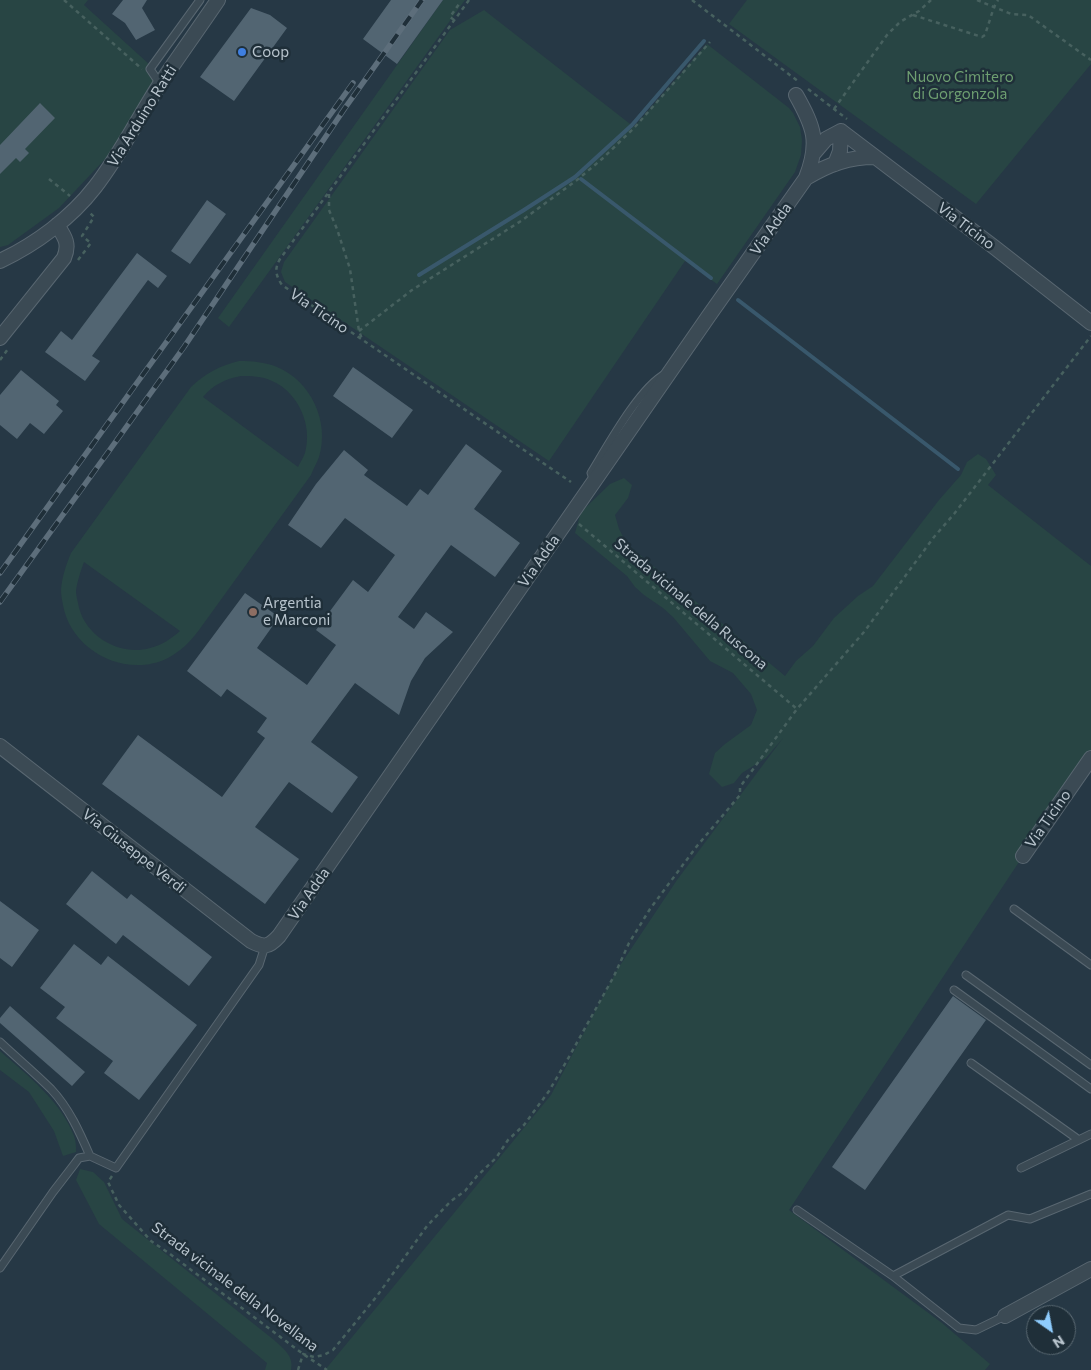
<!DOCTYPE html>
<html>
<head>
<meta charset="utf-8">
<style>
  body { margin:0 }
  #map { position:relative; width:1091px; height:1370px; overflow:hidden; background:#263845; font-family:Commissioner,sans-serif }
  canvas { display:block }
  .north { position:absolute; left:1026px; top:1305px; width:50px; height:50px; box-sizing:border-box; background:#1f2f39; border:1px solid #5c6b74; border-radius:50%; rotate:147deg; font-size:14px; font-weight:700; line-height:20px; text-align:center; color:#b8c4cd }
  .north::after { content:''; display:block; margin:auto; width:18px; height:22px; background:#8eccfd; clip-path:polygon(50% 0,100% 100%,50% 72%,0 100%) }
</style>
</head>
<body>
<div id="map">
<canvas width="1091" height="1370"></canvas>
<div class="north">N</div>
</div>
<script>
const context = document.querySelector('canvas').getContext('2d');
context.lineJoin = 'round';
function paint(path, color) {
  context.fillStyle = color;
  context.fill(path, 'evenodd');
}
function trace(path, color, width, dash) {
  context.strokeStyle = color;
  context.lineWidth = width;
  context.lineCap = dash ? 'butt' : 'round';
  context.setLineDash(dash || []);
  context.stroke(path);
}
function drawText(font, color, halo, rows, align = 'center') {
  context.font = font + ' Commissioner,sans-serif';
  context.lineWidth = 5;
  context.setLineDash([]);
  context.textBaseline = 'middle';
  context.strokeStyle = halo;
  context.fillStyle = color;
  for (const [text, x, y, turn = 0] of rows) {
    context.save();
    context.translate(x, y);
    context.rotate((+turn || 0) * Math.PI / 180);
    context.textAlign = isNaN(turn) ? turn : align;
    if (halo) context.strokeText(text, 0, 0);
    context.fillText(text, 0, 0);
    context.restore();
  }
}
paint(new Path2D(`
  M0 0H88L84 5 161 75 107 157 59 208 8 245 0 247Z
  M443 0H465L229 327 218 318Z
  M747 0H1091V64L976 204 729 24Z
  M484 10 634 127 707 44 789 108 793 113 800 127 802 140 801 155 795 172 717 284 685 261 549 461 285 282 281 272 284 262 450 30Z
  M239 361C252 361 265 362 277 367 311 381 330 422 319 457 317 463 313 469 311 475L199 630C190 642 181 651 168 658 126 679 71 651 63 605 62 600 61 595 61 590 62 577 66 565 71 553L191 387C206 373 219 366 239 361ZM241 376C251 376 262 376 272 381 298 392 313 425 305 453 303 458 300 463 298 467L203 397C213 385 225 379 241 376ZM84 562 180 631C171 639 162 645 150 648 119 657 83 635 78 603 77 599 76 595 76 591 77 582 81 570 84 562Z
  M978 454 986 459 996 475 988 485 1091 566V753L789 1210 942 1323 990 1364 985 1370H325L551 1095 617 970 677 880 783 738 766 758 742 773 734 783 722 787 709 774 715 753 725 744 751 725 757 710 751 694 733 673 710 661 673 617 663 608 644 595 635 587 627 576 575 533 581 512 610 484 624 478 632 485 628 498 615 515 619 529 627 544 785 676 796 661 813 646 834 618 858 596 873 586 939 500 961 475 967 462Z
  M0 1051C27 1075 61 1101 74 1136 76 1141 76 1147 76 1152L63 1156 54 1131 29 1092 0 1070Z
  M80 1169 93 1172 104 1182 122 1219 274 1340C284 1349 294 1356 291 1370H265L267 1363 99 1224 76 1180Z`), '#284544');
trace(new Path2D(`
  M581 179 711 278
  M419 275 524 210 575 177 632 125 704 41
  M738 300 958 469`), '#39586c', 4);
paint(new Path2D(`
  M123 0H147L142 8 155 30 136 40 125 23 112 14Z
  M391 0H443L397 64 363 39Z
  M251 8 270 15 287 28 234 101 200 77Z
  M40 103 55 118 25 149 29 153 20 162 16 158 0 174V145Z
  M207 200 226 214 190 264 171 251Z
  M137 253 167 276 158 288 148 280 92 356 100 361 85 381 45 352 61 331 72 340Z
  M353 367 413 410 392 438 333 396Z
  M21 370 59 401 56 405 63 411 44 434 30 423 17 439 0 425V395Z
  M466 444 502 471 474 509 520 543 495 577 451 545 398 617 414 629 426 612 453 632 425 658 411 681 399 715 355 683 311 742 358 777 332 813 289 782 255 827 299 859 265 904 102 784 138 735 222 797 265 738 257 732 267 718 227 689 221 697 187 671 245 593 279 617 257 648 307 685 336 645 316 630 353 580 368 592 395 555 345 518 321 548 288 525 316 484 344 450 368 470 364 475 407 506 420 489 428 495Z
  M92 871 127 899 131 894 212 957 189 986 123 935 116 944 66 904Z
  M0 901 39 930 12 967 0 958Z
  M74 944 101 965 108 956 197 1025 139 1100 104 1073 113 1061 56 1018 65 1007 40 988Z
  M953 996 986 1020 865 1190 832 1167Z
  M10 1006 85 1072 72 1086 0 1023V1018Z`), '#526572');
const lane = new Path2D(`
  M160 84 150 69 200 0
  M594 481 591 473C607 447 639 388 665 374
  M1014 909 1091 965
  M966 975 1091 1065
  M954 990 1091 1089
  M0 1042C17 1058 35 1073 51 1089 69 1108 80 1133 90 1156L116 1168 259 965 265 946
  M971 1063 1079 1140
  M1021 1168 1091 1134
  M797 1210 893 1276 1008 1215 1030 1219 1091 1194
  M0 1268 53 1192 73 1166 79 1158 90 1156
  M893 1276 959 1328 976 1330 1005 1316`);
const street = new Path2D(`
  M841 131 994 247 1091 323
  M814 153 826 139 841 131
  M835 164 840 151 841 131
  M806 178C829 164 849 157 875 157
  M0 261C36 244 71 218 95 187 120 155 138 118 160 84 179 56 199 28 218 0
  M0 338 64 258C70 244 65 237 57 225
  M0 746 251 941C264 948 269 947 279 936L708 317 806 178C820 142 814 127 796 95
  M1023 856 1091 758
  M1005 1316 1091 1269`);
trace(lane, '#596771', 9);
trace(street, '#596771', 16);
trace(new Path2D(`
  M64 0 142 69
  M469 0 280 259C274 269 276 276 282 285L571 482
  M692 0 799 82
  M977 0 1011 14 1028 15 1091 60
  M913 15 982 37 985 35 994 7 998 0
  M454 20 450 17 459 4
  M808 89 847 119
  M834 109 887 35 900 22 919 11 931 0
  M49 179 70 196
  M329 194V210L337 229 350 269 359 331 362 339
  M78 260 91 243 82 236 94 217 90 213
  M359 331 412 290 521 221 577 180 602 159 634 128 710 42
  M0 360 8 349
  M579 524 797 709
  M112 1176 108 1182 119 1205 151 1241 170 1254 303 1354 327 1370
  M298 1370 303 1354 314 1357 324 1355 333 1350 377 1296 427 1226 451 1201 465 1191 477 1176 496 1158 508 1140 524 1125 549 1091 569 1057 614 976 629 943 650 909 697 846 740 795V787L797 709 864 632 934 537 954 514 1091 336`), '#47615f', 2.5, [4, 4]);
trace(lane, '#3b4a54', 7);
trace(street, '#3b4a54', 14);
const rail = new Path2D(`
  M0 573 353 83
  M0 602 184 347 345 108 422 0`);
trace(rail, '#5d6e7b', 5.5);
trace(rail, '#1f2f39', 4, [11]);
for (const [x, y, r, color] of [
  [242,52,5,"#3f7fe0"],
  [253,612,5,"#8d6e63"]
]) {
  const dot = new Path2D();
  dot.arc(x, y, r, 0, 2 * Math.PI);
  context.fillStyle = color;
  context.fill(dot);
  trace(dot, '#1f2f39', 2);
}
drawText('15px', '#b8c4cd', '#1f2f39', [
  ["Coop",252,52],
  ["Argentia",263,603],
  ["e Marconi",263,620]
], 'left');
drawText('15px', '#6e9f71', '#1f2f39', [
  ["Nuovo Cimitero",960,77],
  ["di Gorgonzola",960,94]
]);
drawText('15px', '#b8c4cd', '#1f2f39', [
  ["Via Arduino Ratti",142,116,-58],
  ["Via Ticino",966,226,37],
  ["Via Adda",771,229,-55],
  ["Via Ticino",319,311,34],
  ["Via Adda",539,561,-55],
  ["Strada vicinale della Ruscona",691,604,40],
  ["Via Ticino",1048,819,-55],
  ["Via Giuseppe Verdi",134,851,38],
  ["Via Adda",309,894,-55],
  ["Strada vicinale della Novellana",235,1287,37]
]);
</script>
</body>
</html>
